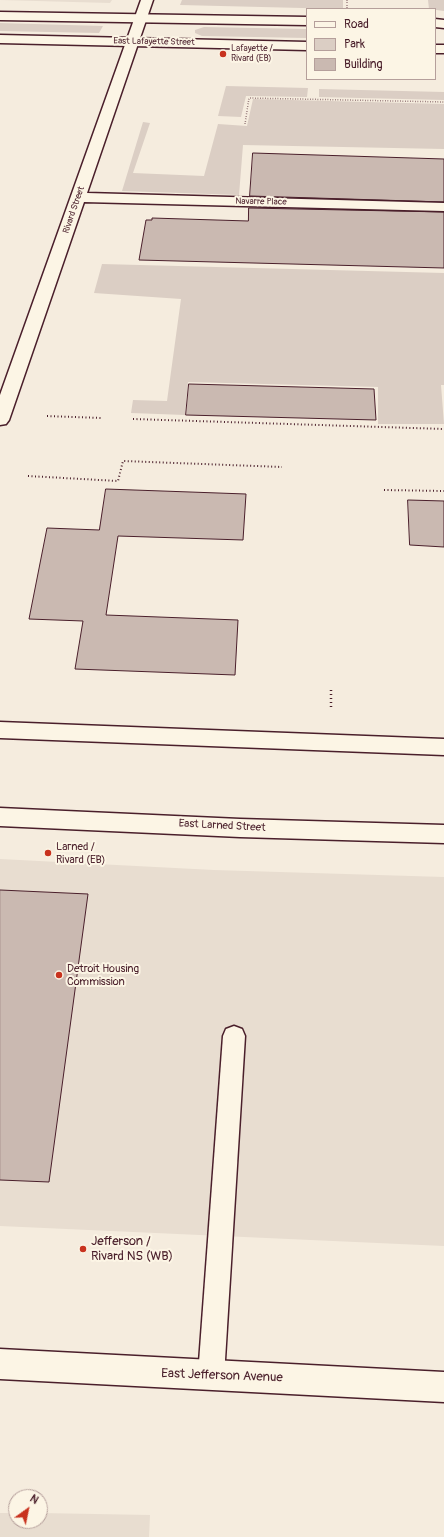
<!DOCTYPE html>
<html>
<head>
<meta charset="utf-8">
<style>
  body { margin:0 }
  #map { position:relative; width:444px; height:1537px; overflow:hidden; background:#f5ecde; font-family:Pangolin,sans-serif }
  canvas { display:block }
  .legend { position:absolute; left:306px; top:8px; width:130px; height:72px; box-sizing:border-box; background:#fcf5e5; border:1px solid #b59f9b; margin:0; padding:5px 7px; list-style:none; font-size:12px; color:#4a1f2b }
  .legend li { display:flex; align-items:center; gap:8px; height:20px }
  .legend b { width:20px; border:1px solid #b59f9b }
  .north { position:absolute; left:8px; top:1489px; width:40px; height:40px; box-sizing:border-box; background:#fcf5e5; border:1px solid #b59f9b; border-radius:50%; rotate:33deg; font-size:11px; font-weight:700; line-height:16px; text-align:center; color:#4a1f2b }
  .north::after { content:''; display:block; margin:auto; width:14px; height:18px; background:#c8321e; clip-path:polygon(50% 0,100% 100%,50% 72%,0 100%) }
</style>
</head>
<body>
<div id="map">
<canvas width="444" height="1537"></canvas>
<ul class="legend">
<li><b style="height:5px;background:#fcf5e5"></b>Road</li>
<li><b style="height:11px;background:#dbcec4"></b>Park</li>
<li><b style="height:11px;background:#cab9b1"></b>Building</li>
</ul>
<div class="north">N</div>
</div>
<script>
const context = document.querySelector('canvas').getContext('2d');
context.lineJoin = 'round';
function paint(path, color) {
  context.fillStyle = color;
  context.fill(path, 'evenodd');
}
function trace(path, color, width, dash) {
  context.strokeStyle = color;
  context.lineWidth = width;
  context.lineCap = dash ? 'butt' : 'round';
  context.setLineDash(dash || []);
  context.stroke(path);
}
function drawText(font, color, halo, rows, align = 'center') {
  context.font = font + ' Pangolin,sans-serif';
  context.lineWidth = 4;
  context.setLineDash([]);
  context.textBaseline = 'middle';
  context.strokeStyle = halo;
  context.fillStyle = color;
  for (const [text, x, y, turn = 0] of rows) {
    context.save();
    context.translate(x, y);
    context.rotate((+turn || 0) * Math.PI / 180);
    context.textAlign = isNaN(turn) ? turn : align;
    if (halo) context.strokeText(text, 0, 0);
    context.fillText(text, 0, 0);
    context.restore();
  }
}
paint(new Path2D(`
  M0 0H112L110 3Z
  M0 859 214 870 444 877V1246L0 1226Z
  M0 1513H16V1521H40V1513L150 1515 149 1537H0Z`), '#e8ddd0');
paint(new Path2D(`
  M182 0H343V9L180 5Z
  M428 0H444V11L429 9Z
  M0 23 103 26 99 33 0 31Z
  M204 27 307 29V38L202 36 195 33V30Z
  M226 86 308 88 307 97 246 96 241 117 218 116Z
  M319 89 444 92V100L319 97Z
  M253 99 444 104V149L243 145 239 195 122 191 143 122 150 123 133 173 204 176 218 124 247 126Z
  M102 264 444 273V385H441L444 424H378V387L188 382 185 415 131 413 133 400 167 401 181 299 94 293Z`), '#dbcec4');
const building = new Path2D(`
  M253 153 444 159V202L250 196Z
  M249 208 444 212V268L139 260 146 220H152V218L248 221Z
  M189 384 374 389 376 420 186 415Z
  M106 489 246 494 243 540 118 536 106 615 238 620 235 675 75 669 83 621 29 619 47 528 99 530Z
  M408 500 444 501V547L410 545Z
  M0 890 88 894 49 1182 0 1180Z`);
paint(building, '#cab9b1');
trace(building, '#4a1f2b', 1);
const service = new Path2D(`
  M234 1026 242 1029 245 1036 224 1376 220 1385 211 1389 202 1385 198 1376 223 1036 226 1029Z`);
const minor = new Path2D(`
  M141 0H153L87 193 444 203V211L84 202 9 420 6 424 0 425V395Z`);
const tertiary = new Path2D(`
  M0 12 307 17V25L0 20Z
  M435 19 444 20V28L435 27Z
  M0 35 307 42V50L0 43Z
  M435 45H444V53H435Z
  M0 722 444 739V755L0 738Z
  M0 808 240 819 444 825V843L240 837 0 826Z`);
const secondary = new Path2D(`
  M0 1349 444 1372V1402L0 1379Z`);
trace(service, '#4a1f2b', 3);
trace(minor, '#4a1f2b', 3);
trace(tertiary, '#4a1f2b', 3);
trace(secondary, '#4a1f2b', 3);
trace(new Path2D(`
  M347 0V9
  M245 124 249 98 444 102`), '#4a1f2b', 1.5, [0.5, 2]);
trace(new Path2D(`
  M47 416 102 418
  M133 419 444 429
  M28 476 118 481 123 461 282 467
  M384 490 444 491`), '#4a1f2b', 2, [1, 2.5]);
trace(new Path2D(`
  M331 690V710`), '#4a1f2b', 2.5, [1, 3]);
paint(service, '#fcf5e5');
paint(minor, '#fcf5e5');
paint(tertiary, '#fcf5e5');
paint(secondary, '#fcf5e5');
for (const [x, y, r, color] of [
  [223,54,4,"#c8321e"],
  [48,853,4,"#c8321e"],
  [59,975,4,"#c8321e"],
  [83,1249,4,"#c8321e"]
]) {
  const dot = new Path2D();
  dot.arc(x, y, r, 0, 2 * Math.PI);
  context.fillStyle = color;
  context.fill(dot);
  trace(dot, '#fcf5e5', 1.5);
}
drawText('9px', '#4a1f2b', '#fcf5e5', [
  ["East Lafayette Street",154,42,1],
  ["Navarre Place",261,202,1],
  ["Rivard Street",74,210,-71]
]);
drawText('9px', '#4a1f2b', '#fcf5e5', [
  ["Lafayette /",231,49],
  ["Rivard (EB)",231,59]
], 'left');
drawText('11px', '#4a1f2b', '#fcf5e5', [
  ["East Larned Street",222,826,3]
]);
drawText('11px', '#4a1f2b', '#fcf5e5', [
  ["Larned /",56,847],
  ["Rivard (EB)",56,860],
  ["Detroit Housing",67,969],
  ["Commission",67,982]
], 'left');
drawText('13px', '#4a1f2b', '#fcf5e5', [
  ["Jefferson /",91,1242],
  ["Rivard NS (WB)",91,1257]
], 'left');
drawText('13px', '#4a1f2b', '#fcf5e5', [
  ["East Jefferson Avenue",222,1376,2]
]);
</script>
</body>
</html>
